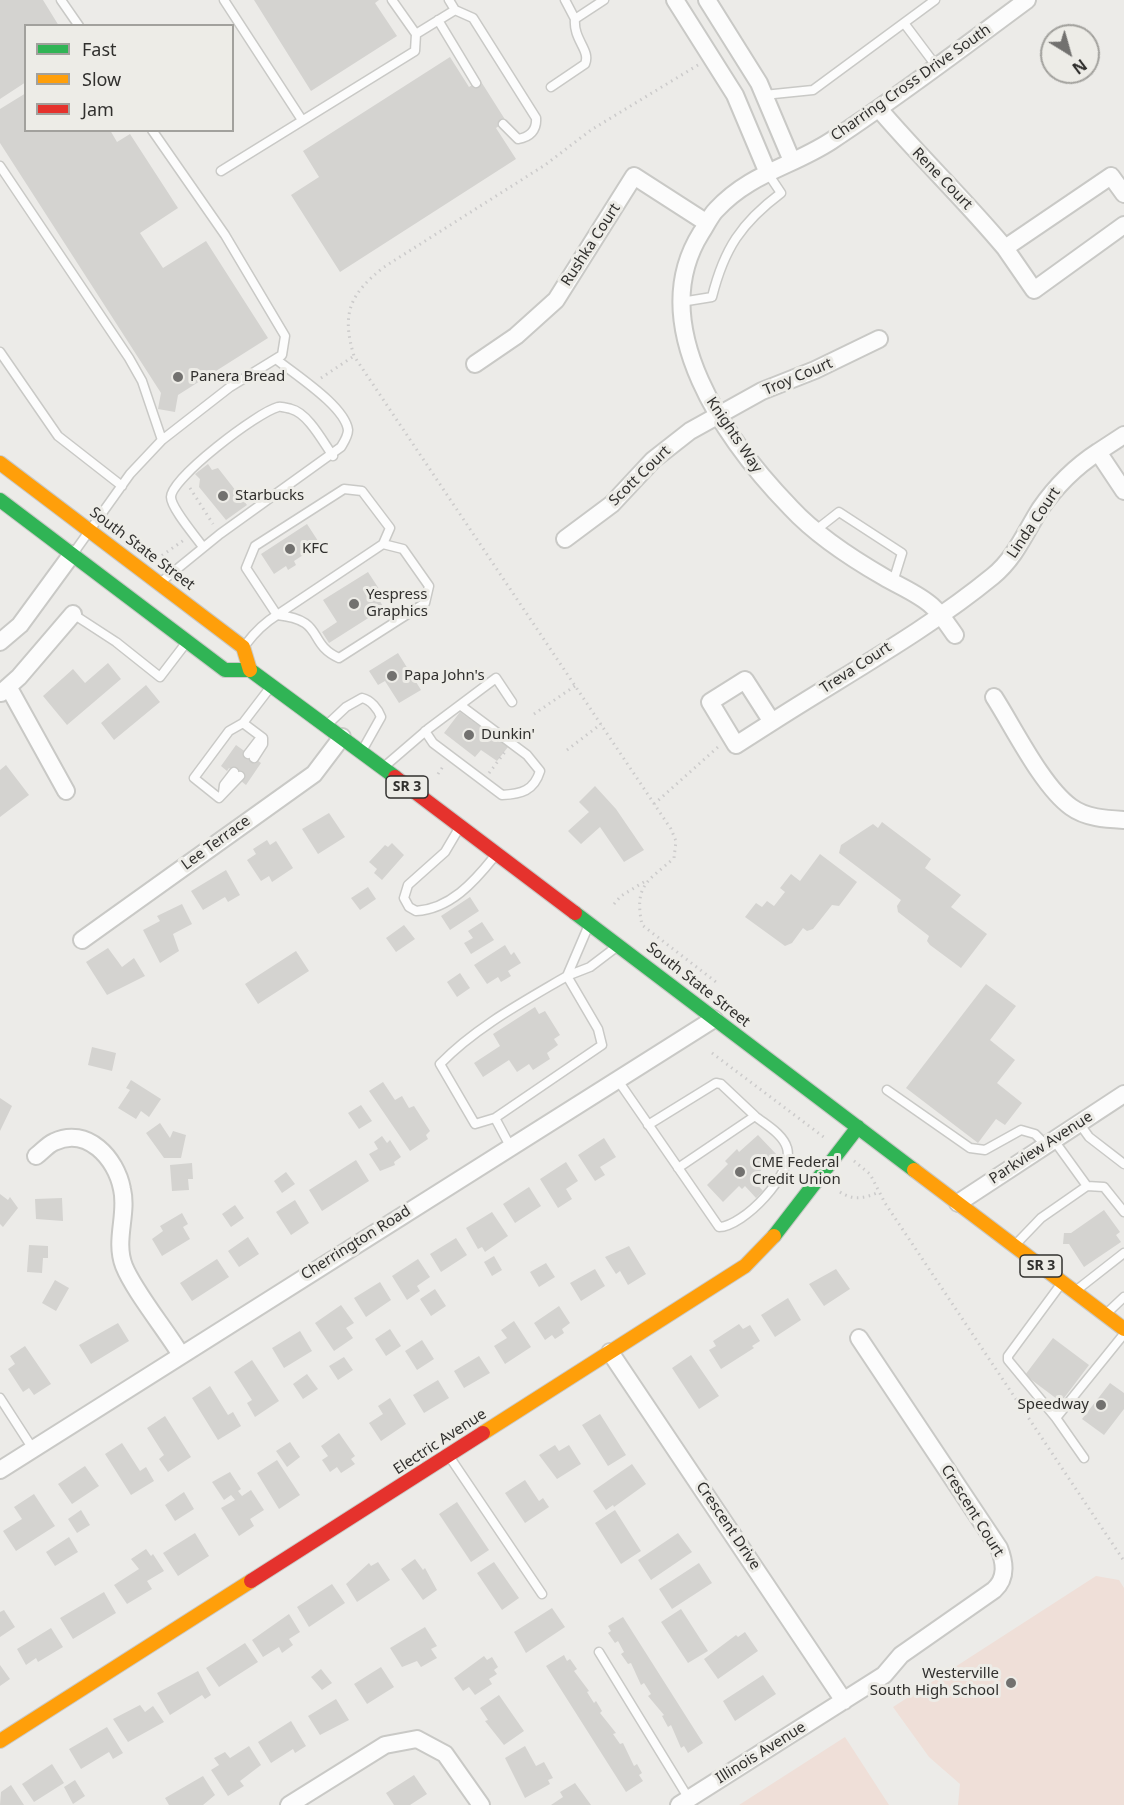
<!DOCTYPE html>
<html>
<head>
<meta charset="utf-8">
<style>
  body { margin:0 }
  #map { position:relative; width:1124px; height:1805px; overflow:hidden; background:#ecebe8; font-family:"Noto Sans",sans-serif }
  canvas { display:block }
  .legend { position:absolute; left:24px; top:24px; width:210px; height:108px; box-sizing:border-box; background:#edece7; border:2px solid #a2a19d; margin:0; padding:8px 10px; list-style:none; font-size:18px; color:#31302e }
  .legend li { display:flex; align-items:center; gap:12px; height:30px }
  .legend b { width:30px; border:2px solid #a2a19d }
  .north { position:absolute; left:1040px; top:24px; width:60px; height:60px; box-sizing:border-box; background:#edece7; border:2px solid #a2a19d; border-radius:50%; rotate:143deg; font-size:16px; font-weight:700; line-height:24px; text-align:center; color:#31302e }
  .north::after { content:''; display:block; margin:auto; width:21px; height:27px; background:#72716f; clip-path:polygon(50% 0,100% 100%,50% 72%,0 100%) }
</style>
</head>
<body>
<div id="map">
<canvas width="1124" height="1805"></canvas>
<ul class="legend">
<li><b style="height:8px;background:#30b455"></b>Fast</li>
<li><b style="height:8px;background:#ff9f0a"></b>Slow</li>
<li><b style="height:8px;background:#e5322d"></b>Jam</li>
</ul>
<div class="north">N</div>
</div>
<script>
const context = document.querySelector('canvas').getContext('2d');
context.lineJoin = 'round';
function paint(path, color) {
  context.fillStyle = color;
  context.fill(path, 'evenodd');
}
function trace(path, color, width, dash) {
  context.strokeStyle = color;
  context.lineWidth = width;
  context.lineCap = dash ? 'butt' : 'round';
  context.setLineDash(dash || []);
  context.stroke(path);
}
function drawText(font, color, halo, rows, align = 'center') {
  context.font = font + ' "Noto Sans",sans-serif';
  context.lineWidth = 6;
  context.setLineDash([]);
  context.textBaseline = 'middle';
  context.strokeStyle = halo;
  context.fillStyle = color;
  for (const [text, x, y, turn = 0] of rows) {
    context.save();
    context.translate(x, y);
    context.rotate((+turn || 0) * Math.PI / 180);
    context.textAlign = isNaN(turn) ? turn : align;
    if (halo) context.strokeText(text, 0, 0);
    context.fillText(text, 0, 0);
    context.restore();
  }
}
paint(new Path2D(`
  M1096 1576 1119 1580 1124 1588V1805H958L960 1784 929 1757 893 1707Z
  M845 1737 889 1805H739Z`), '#efdfd8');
paint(new Path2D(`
  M0 0H43L59 26H26V82L0 99Z
  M254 0H379L375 3 397 36 311 91Z
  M450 57 469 87 480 80 506 121 496 128 516 159 340 272 291 195 319 177 303 151Z
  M26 93V130H110L117 142 130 134 178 208 140 233 163 268 206 241 268 338 178 395 175 412 158 409 161 393 0 143V109Z
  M208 464 212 470 218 468 247 505 226 520 199 487 200 479 195 474Z
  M307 524 320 544 294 561 296 565 288 570 286 566 274 574 261 554Z
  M368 572 383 595 378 598 384 608 329 643 322 632 337 622 323 600Z
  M398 653 421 690 399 703 385 681 378 685 369 671Z
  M108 663 121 679 67 725 43 696 73 669 85 683Z
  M146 685 160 702 114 740 101 723Z
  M460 712 508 747 497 761 481 750 475 757 444 733Z
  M236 745 261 763 246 785 241 781 243 778 229 768 227 771 221 766Z
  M6 765 29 795 0 817V770Z
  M595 786 616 809 644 850 624 862 600 827 581 844 568 831 589 812 579 802Z
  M329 813 345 837 318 854 302 829Z
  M882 822 931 859 925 868 961 895 951 907 987 934 961 968 930 945 927 941 929 936 898 912 897 906 901 900 839 853 841 845 873 824 878 828Z
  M267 840 270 845 276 841 293 868 272 882 269 876 261 881 247 860 256 854 253 849Z
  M392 843 404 855 382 880 374 873 377 869 369 862 385 845 388 847Z
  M820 854 857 882 839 906 832 905 813 929 807 931 803 928 792 943 785 946 745 917 756 903 762 907 767 901 774 906 785 892 780 888 791 874 800 881Z
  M226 870 240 895 228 902 225 897 203 910 191 891Z
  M368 887 376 899 360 910 351 898Z
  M470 897 479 911 450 930 441 916Z
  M182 904 192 924 173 934 179 951 160 963 143 930 160 921 157 916Z
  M482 922 494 940 471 954 464 943 473 938 468 931Z
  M404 925 415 939 396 952 386 938Z
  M505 945 511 955 514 952 521 963 508 971 511 976 501 982 498 977 487 984 474 965Z
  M108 948 122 967 134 958 145 976 107 995 86 962Z
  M296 951 309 971 258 1004 245 984Z
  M460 973 470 988 457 997 447 982Z
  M986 984 1016 1006 990 1040 1015 1060 997 1083 1022 1103 1005 1125 996 1119 978 1143 906 1088Z
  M535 1007 539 1014 545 1011 560 1035 554 1039 558 1045 547 1053 550 1059 533 1070 529 1064 517 1072 509 1060 483 1077 474 1063 500 1046 493 1034Z
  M92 1047 116 1053 112 1071 88 1065Z
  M131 1080 161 1099 149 1117 141 1111 136 1119 118 1108 130 1090 126 1088Z
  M383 1082 395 1100 402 1096 409 1108 414 1106 430 1131 426 1135 428 1139 410 1151 369 1091Z
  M0 1098 12 1106 0 1131Z
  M361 1105 372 1121 359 1129 348 1113Z
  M160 1123 170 1138 173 1131 186 1135 181 1158H164L146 1133Z
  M758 1135 777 1155 752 1179 763 1191 756 1198 745 1186 742 1189 739 1186 723 1202 707 1185 728 1164 725 1161 737 1149 739 1152Z
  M382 1136 387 1143 390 1140 401 1157 394 1162 395 1165 380 1171 369 1154 378 1149 374 1142Z
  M604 1138 616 1157 600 1167 605 1175 595 1181 578 1155Z
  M356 1160 369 1181 322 1211 309 1190Z
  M566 1162 578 1181 566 1189 572 1199 558 1208 540 1179Z
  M192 1163 193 1179H188L189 1190 172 1191 170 1165Z
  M286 1172 295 1184 282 1193 274 1181Z
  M529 1187 541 1206 515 1223 503 1204Z
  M0 1194 8 1200 10 1197 18 1208 3 1227 0 1224Z
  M62 1198 63 1221 36 1219 35 1199Z
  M295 1200 309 1223 291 1235 276 1212Z
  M235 1205 244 1218 231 1227 222 1214Z
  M1104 1210 1120 1232 1116 1235 1121 1242 1084 1267 1069 1244H1063L1064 1233H1071Z
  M492 1212 508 1236 485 1252 482 1247 478 1249 466 1228Z
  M182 1213 188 1224 183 1227 190 1239 162 1256 152 1239 163 1231 160 1226Z
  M248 1237 259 1254 239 1267 228 1251Z
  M456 1238 467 1255 441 1272 430 1254Z
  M29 1245 48 1246V1258H43L42 1273 27 1272Z
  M629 1246 646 1274 628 1285 620 1271 616 1274 605 1257Z
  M494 1256 502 1270 492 1276 484 1262Z
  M217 1259 229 1277 192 1301 180 1283Z
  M418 1259 430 1277 417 1286 420 1291 407 1300 392 1276Z
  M546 1263 555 1277 539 1287 530 1272Z
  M595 1269 605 1286 581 1301 570 1283Z
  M836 1269 850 1289 824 1306 809 1284Z
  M55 1280 69 1288 56 1311 42 1303Z
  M380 1282 391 1300 366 1317 354 1298Z
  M435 1289 446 1306 431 1316 420 1299Z
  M788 1298 801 1320 775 1337 761 1315Z
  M341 1305 354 1323 346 1328 353 1338 334 1351 315 1323Z
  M559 1306 570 1323 562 1329 564 1333 555 1339 552 1335 545 1340 534 1323Z
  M514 1321 531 1347 505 1364 494 1346 507 1338 501 1330Z
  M118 1323 129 1341 91 1364 79 1345Z
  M739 1324 743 1329 750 1325 760 1341 752 1346 754 1348 721 1369 709 1350 716 1346 713 1341Z
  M390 1329 401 1346 386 1356 375 1339Z
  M300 1331 312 1351 284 1368 272 1348Z
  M1053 1338 1089 1365 1061 1402 1025 1375Z
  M422 1340 434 1359 417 1370 405 1351Z
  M25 1346 51 1384 34 1395 29 1388 23 1392 8 1369 15 1364 10 1356Z
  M691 1355 719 1396 699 1409 672 1368Z
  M479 1356 490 1373 464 1388 454 1371Z
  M344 1357 353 1370 338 1380 329 1366Z
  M252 1360 279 1401 255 1417 247 1403 252 1400 234 1372Z
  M307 1374 318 1389 303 1399 293 1384Z
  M438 1380 449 1398 424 1413 413 1395Z
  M1110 1383 1124 1393V1409L1104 1435 1082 1419Z
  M210 1386 228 1415 233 1412 241 1426 218 1440 192 1398Z
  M390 1398 406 1424 381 1441 369 1423 383 1414 378 1406Z
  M600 1414 626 1455 608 1466 582 1425Z
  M165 1416 191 1457 168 1472 159 1459 164 1455 147 1428Z
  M339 1433 355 1456 351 1459 355 1464 341 1473 337 1467 330 1472 322 1460 328 1456 321 1446Z
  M290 1442 300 1457 287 1467 276 1451Z
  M122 1443 140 1471 146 1467 154 1481 131 1495 105 1454Z
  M555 1445 559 1451 569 1445 581 1464 557 1479 539 1455Z
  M277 1460 300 1495 279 1509 257 1473Z
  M632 1464 646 1484 614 1507 613 1505 606 1510 593 1491Z
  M85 1466 99 1486 72 1504 58 1484Z
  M230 1472 241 1489 238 1491 242 1496 251 1490 264 1510 250 1519 254 1526 239 1536 221 1508 235 1500 231 1495 224 1500 212 1482Z
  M525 1480 539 1501 543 1498 549 1507 525 1523 505 1493Z
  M184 1492 194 1509 175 1521 165 1505Z
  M34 1494 55 1526 16 1551 3 1531 22 1519 14 1507Z
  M457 1502 489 1550 471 1562 439 1514Z
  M81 1510 90 1525 77 1533 68 1519Z
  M615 1510 641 1551 621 1564 595 1523Z
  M195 1533 209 1556 178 1576 163 1553Z
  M678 1533 692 1552 651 1580 638 1560Z
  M69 1537 78 1552 55 1566 46 1552Z
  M146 1549 151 1556 153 1554 164 1571 147 1581 152 1589 127 1604 114 1585 139 1569 131 1559Z
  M415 1559 423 1570 425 1568 437 1590 423 1600 401 1569Z
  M378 1562 390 1580 357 1602 346 1584 369 1563 371 1566Z
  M494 1562 519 1598 502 1610 477 1573Z
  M699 1563 712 1583 672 1609 659 1589Z
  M332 1584 345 1603 309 1627 297 1607Z
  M104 1592 116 1613 73 1639 60 1618Z
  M552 1608 565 1627 526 1653 514 1632Z
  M681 1609 708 1651 688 1663 661 1622Z
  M4 1610 15 1627 0 1637V1612Z
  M289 1614 300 1632 289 1639 293 1645 282 1653 279 1647 263 1657 252 1640Z
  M623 1617 703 1743 688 1753 684 1746 681 1748 671 1725 668 1727 662 1716 664 1715 648 1696 651 1694 644 1683 641 1685 631 1663 628 1664 621 1654 624 1652 618 1641 615 1643 608 1633 611 1631 608 1626Z
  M425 1627 437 1646 431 1649 437 1658 421 1667 417 1661 402 1667 390 1648Z
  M51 1628 63 1647 38 1662 36 1658 26 1665 17 1649Z
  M745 1632 758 1651 718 1679 704 1659 736 1635 738 1637Z
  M245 1643 258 1662 219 1687 206 1668Z
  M564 1655 567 1661 570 1659 577 1669 574 1671 589 1691 587 1692 594 1703 596 1701 602 1711 600 1713 616 1733 613 1734 620 1744 623 1743 634 1766 637 1764 642 1773 639 1775 643 1781 626 1792 546 1666Z
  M484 1656 487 1660 492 1657 498 1667 494 1670 497 1674 489 1679 492 1684 475 1695 469 1687 463 1691 454 1678Z
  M0 1665 10 1679 0 1686Z
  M381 1667 394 1687 367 1704 354 1684Z
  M321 1669 332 1683 322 1690 311 1677Z
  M198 1671 211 1695 205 1699 202 1695 170 1715 157 1693Z
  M763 1675 776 1694 735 1721 723 1701Z
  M499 1695 524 1731 504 1745 485 1721 488 1720 480 1708Z
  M336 1699 349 1720 320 1735 308 1716Z
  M140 1705 145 1712 153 1706 164 1722 128 1742 113 1719Z
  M291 1721 306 1746 295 1753 293 1749 271 1763 258 1742Z
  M107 1727 123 1753 113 1759 109 1752 81 1769 69 1749Z
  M249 1746 261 1765 240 1781 244 1786 228 1796 211 1770 219 1765 214 1758 225 1752 230 1758Z
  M525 1746 536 1766 544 1762 553 1778 548 1780 550 1784 525 1798 505 1758Z
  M52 1764 64 1783 34 1802 22 1784Z
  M414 1775 427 1794 410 1805H394L386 1793Z
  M203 1776 215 1795 203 1805H169L165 1798Z
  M75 1780 85 1796 73 1804 64 1787Z
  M575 1783 591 1805H551L563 1797 560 1792Z
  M11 1785 24 1805H0L1 1792Z`), '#d4d3d0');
const lane = new Path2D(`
  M61 0 79 26
  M224 0 302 120
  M392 0 416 34
  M449 0 455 10 473 18 536 118C537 130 530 137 518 139L503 124
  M565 0 575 19 604 0
  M438 20 476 83
  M904 23 937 67
  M551 87 585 64C591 50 573 40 575 19
  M764 95 813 90 935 0
  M152 130 225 235 285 336 282 355 230 387 162 440
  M0 166 129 358 142 381 162 440 130 474 75 551
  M221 171 415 51 416 34 455 10
  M681 302 712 297C724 249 741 223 781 193L767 172
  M0 352 58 436 122 486
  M816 530 839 512 902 553 893 582
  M203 547C196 537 171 508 171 497 171 478 258 412 278 407 281 406 287 408 291 409 308 413 323 442 333 456
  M161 582 220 534 341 447C344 442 348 436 348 430 345 406 294 374 276 359
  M73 614 116 642 160 677 186 643
  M246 644C255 632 264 623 277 615L383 544 390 528 362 491 344 489 255 546 246 568 277 615C326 620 306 643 339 658L425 603 429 586 403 549 383 544
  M243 723 263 738V744L254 758
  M329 723 346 707 362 698C371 700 378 709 381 717L363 749
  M425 731 433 743 502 795C521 794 534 791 540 771L527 755 460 705
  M248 754 258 741 262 740
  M385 766 428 729 496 678 512 702
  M240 776 219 798 194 778 229 731 243 723 269 689
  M223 793 224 785 234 772
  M458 830 445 852 408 885 404 898 409 907 416 911C450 909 474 882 494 857
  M588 927 567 976 590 967 615 948
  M567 976 598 1029 602 1045 495 1118 475 1124 440 1064C476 1027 523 1002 567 976Z
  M617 1079 719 1227C743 1227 795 1173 787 1148 783 1134 766 1125 755 1116
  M887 1090 970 1148 985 1150 1021 1130 1035 1134 1045 1144
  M495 1118 510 1146
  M1079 1123 1089 1137 1124 1164
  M648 1125 716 1083 721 1084 755 1116 678 1168
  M1087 1186 1104 1187 1124 1212
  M1017 1243 1041 1218 1087 1186 1053 1139
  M1078 1289 1124 1253
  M1107 1313 1124 1297
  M0 1398 33 1449
  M1056 1418 1008 1360V1356L1061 1284
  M449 1456 542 1594
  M1084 1458 1056 1418 1124 1334
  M599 1652 689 1799`);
const street = new Path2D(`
  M675 0 735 95 767 171
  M707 0 759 83 792 161
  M879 109C920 157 965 200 1005 248
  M1124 194 1111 176 1005 248 1034 290 1124 225
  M475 364 516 336 556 300 634 176 707 223
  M1124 435 1098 452 1124 491
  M565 539 612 504 653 460 690 431 762 391 815 370 879 339
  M955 635C948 625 941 614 932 606 919 594 899 586 884 577 851 558 817 536 791 508 727 442 643 326 701 233 706 226 710 216 716 210 750 173 791 167 831 141 898 97 962 48 1027 0
  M0 642 20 625 72 554
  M745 680 772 722 736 745 710 702Z
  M9 688 66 791
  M1 693 19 677 73 614
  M994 697C1014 728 1042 786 1071 807 1086 818 1106 819 1124 820
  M772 722C845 675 926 631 993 576 1015 558 1025 533 1040 509 1056 486 1075 467 1098 452
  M82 940 314 774 342 737
  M36 1156C42 1152 47 1145 54 1142 87 1126 116 1158 122 1189 128 1214 114 1240 124 1266 134 1291 166 1330 181 1355
  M958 1203 1124 1094
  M610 1352 844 1701
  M0 1470 714 1019
  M289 1805 385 1745 417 1739 445 1754 481 1805
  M679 1805 884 1675 901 1655 994 1590C1007 1578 1005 1563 999 1548L859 1338`);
const fast = new Path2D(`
  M0 500 225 670H250L395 777
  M575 913 914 1170
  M774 1236 858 1127`);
const slow = new Path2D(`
  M0 463 243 647 250 670
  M914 1170 1124 1329
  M483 1433 745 1266 774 1236
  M0 1741 251 1581`);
const jam = new Path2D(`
  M395 777 575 913
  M251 1581 483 1433`);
trace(lane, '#c9c9c6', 11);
trace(street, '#c9c9c6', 20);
trace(fast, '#c9c9c6', 16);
trace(slow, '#c9c9c6', 16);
trace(jam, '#c9c9c6', 16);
trace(new Path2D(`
  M698 65 591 130 545 165 384 267C350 294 341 313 354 356L671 829 676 841 674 858C647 882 634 885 642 925L716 982
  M321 378 354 356
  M190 488 213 524
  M157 559 184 540
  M534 714 575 686
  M567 750 601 724
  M489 773 505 752
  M438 774 444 765
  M654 804 718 747
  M614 904 621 896 647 880
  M712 1053 825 1138
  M854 1161 870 1174 885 1203 1124 1561
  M840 1192C853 1201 866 1198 879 1192`), '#cccbcb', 3, [1.5, 4.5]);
trace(lane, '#fcfcfc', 8);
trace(street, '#fcfcfc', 16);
trace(fast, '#30b455', 14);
trace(slow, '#ff9f0a', 14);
trace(jam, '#e5322d', 14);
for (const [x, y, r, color] of [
  [178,377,6,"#72716f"],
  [223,496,6,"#72716f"],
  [290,549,6,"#72716f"],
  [354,604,6,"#72716f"],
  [392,676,6,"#72716f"],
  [469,735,6,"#72716f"],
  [740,1172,6,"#72716f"],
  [1101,1405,6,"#72716f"],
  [1011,1683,6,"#72716f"]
]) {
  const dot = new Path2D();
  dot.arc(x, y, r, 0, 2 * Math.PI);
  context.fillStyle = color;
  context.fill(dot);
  trace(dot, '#edece7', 2);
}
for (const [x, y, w] of [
  [407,787,42],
  [1041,1266,42]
]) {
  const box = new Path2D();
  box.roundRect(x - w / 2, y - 11, w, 22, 4.5);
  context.fillStyle = '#edece7';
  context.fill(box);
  trace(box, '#31302e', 1.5);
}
drawText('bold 14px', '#31302e', null, [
  ["SR 3",407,787],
  ["SR 3",1041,1266]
]);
drawText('15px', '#31302e', '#edece7', [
  ["Charring Cross Drive South",911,83,-35],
  ["Rene Court",942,179,46],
  ["Rushka Court",591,245,-57],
  ["Troy Court",798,377,-23],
  ["Knights Way",734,435,56],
  ["Scott Court",640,476,-44],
  ["Linda Court",1034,523,-56],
  ["South State Street",142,549,37],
  ["Treva Court",856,668,-33],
  ["Lee Terrace",216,843,-36],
  ["South State Street",698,985,38],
  ["Parkview Avenue",1041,1148,-33],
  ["Cherrington Road",356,1243,-32],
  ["Electric Avenue",440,1442,-33],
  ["Crescent Court",972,1511,58],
  ["Crescent Drive",728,1526,56],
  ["Illinois Avenue",761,1753,-32]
]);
drawText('15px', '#31302e', '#edece7', [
  ["Panera Bread",190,377],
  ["Starbucks",235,496],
  ["KFC",302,549],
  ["Yespress",366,595],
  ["Graphics",366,612],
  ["Papa John's",404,676],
  ["Dunkin'",481,735],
  ["CME Federal",752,1163],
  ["Credit Union",752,1180],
  ["Speedway",1089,1405,"right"],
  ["Westerville",999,1674,"right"],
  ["South High School",999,1691,"right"]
], 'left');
</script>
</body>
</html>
